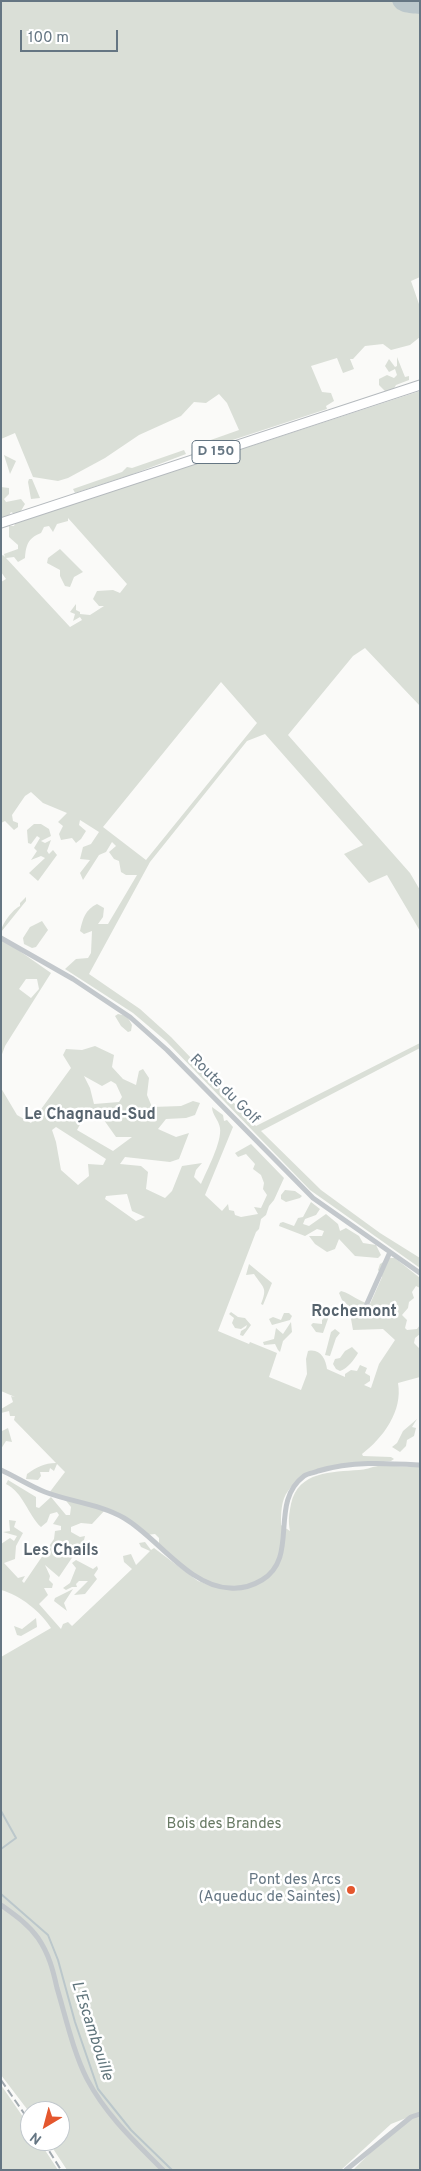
<!DOCTYPE html>
<html>
<head>
<meta charset="utf-8">
<style>
  body { margin:0 }
  #map { position:relative; width:421px; height:2171px; overflow:hidden; background:#fafaf8; font-family:Overpass,sans-serif }
  canvas { display:block }
  .frame { position:absolute; inset:0; border:2px solid #657683; pointer-events:none }
  .north { position:absolute; left:20px; top:2101px; width:50px; height:50px; box-sizing:border-box; background:#fff; border:1px solid #c1c8cd; border-radius:50%; rotate:217deg; font-size:14px; font-weight:700; line-height:20px; text-align:center; color:#657683 }
  .north::after { content:''; display:block; margin:auto; width:18px; height:22px; background:#e4572e; clip-path:polygon(50% 0,100% 100%,50% 72%,0 100%) }
  .scale { position:absolute; left:20px; top:30px; width:98px; height:22px; box-sizing:border-box; border:2px solid #657683; border-top:0; padding-left:6px; font-size:15px; line-height:18px; white-space:nowrap; color:#657683; -webkit-text-stroke:4px #fff; paint-order:stroke }
</style>
</head>
<body>
<div id="map">
<canvas width="421" height="2171"></canvas>
<div class="frame"></div>
<div class="north">N</div>
<div class="scale">100 m</div>
</div>
<script>
const context = document.querySelector('canvas').getContext('2d');
context.lineJoin = 'round';
function paint(path, color) {
  context.fillStyle = color;
  context.fill(path, 'evenodd');
}
function trace(path, color, width, dash) {
  context.strokeStyle = color;
  context.lineWidth = width;
  context.lineCap = dash ? 'butt' : 'round';
  context.setLineDash(dash || []);
  context.stroke(path);
}
function drawText(font, color, halo, rows, align = 'center') {
  context.font = font + ' Overpass,sans-serif';
  context.lineWidth = 5;
  context.setLineDash([]);
  context.textBaseline = 'middle';
  context.strokeStyle = halo;
  context.fillStyle = color;
  for (const [text, x, y, turn = 0] of rows) {
    context.save();
    context.translate(x, y);
    context.rotate((+turn || 0) * Math.PI / 180);
    context.textAlign = isNaN(turn) ? turn : align;
    if (halo) context.strokeText(text, 0, 0);
    context.fillText(text, 0, 0);
    context.restore();
  }
}
paint(new Path2D(`
  M1 1H420V277L411 281 420 307V337L410 345 391 350 383 344 365 346 353 359H350L354 369 343 373 337 358 311 366 322 392 331 393 334 401 326 406 327 409 196 452 191 447 239 430 227 403 219 394 206 403 194 402 181 416 139 435 105 458 68 478 58 481 33 477 15 433 1 439Z
  M397 357 405 377 409 376V380L396 385 392 392H386L379 385V379L387 375 394 378 397 375 395 369 389 372 385 366 389 359 395 367 397 366Z
  M420 391V706L365 648 353 656 288 735 410 873 420 890V931L387 875 369 883 344 854 363 845 265 734 247 741 150 862 89 974 140 1009 171 1037 256 1126 420 1043V1048L261 1131 321 1190 380 1233 420 1258V1268L310 1190 166 1041 133 1013 65 969 76 959 88 958 91 953 92 931 84 934 80 931C83 918 85 910 97 904L104 908 103 917 98 924H108L137 875H126L121 872 119 861 114 859 109 852 116 846 112 842 106 852 99 855 83 880 80 873 90 860 80 859 83 847 91 844 99 832 80 820 79 825 86 831 81 839 76 843 72 838 61 840 59 834 63 826 58 822 67 813 43 803 31 792 25 796 12 815 13 821 18 823V827L14 830 5 821 1 823V582L6 579 1 572V556L3 555 5 557 4 554 18 549V545L9 537V526H14L17 519 73 504ZM68 518 127 584 120 593 113 590 97 591 93 599 99 606H104L90 615 80 614V612L76 610V604L70 612 75 614 73 621 80 617 82 620 70 627 6 558 14 557 18 562 25 558C26 545 28 538 41 533L44 527 49 526 53 532 57 524 68 521ZM221 682 257 723 146 860 103 827Z
  M184 450 186 454 133 474 130 477H124L75 493 73 489 122 472 127 467 132 468Z
  M4 455 16 461 10 474Z
  M29 479H32L40 498 31 499 28 482Z
  M1 487 9 488V494L4 499 6 502 21 499 25 504 18 516 11 512 7 519 1 521Z
  M60 549 83 572 74 577 70 587 65 586 60 576V570L47 563 48 558Z
  M34 824H41L49 829 51 836 41 841 45 843 51 840 47 851 49 854 53 850 57 855 38 881 29 873 45 858 41 856 31 860 37 851 34 848 40 838 37 836 31 844 28 843 27 830Z
  M26 897V901L1 932C1 925 13 909 20 906V903Z
  M42 921 48 930 36 947 32 948 24 944 23 938 30 927Z
  M1 938 51 973 5 1046 1 1057ZM26 979H37L39 989 31 998 19 989Z
  M118 1014 127 1016 132 1025 131 1031 128 1032 121 1026 115 1016Z
  M95 1046 114 1055 112 1067 123 1079 136 1085 139 1071 143 1069 149 1078 147 1095 152 1107 181 1106 193 1101 200 1103 195 1115 186 1118 166 1119 158 1129 176 1137 189 1133 179 1159 170 1162 125 1157 120 1164 141 1166 148 1172 146 1189 165 1198 172 1191 182 1166 202 1163 196 1170 194 1177 201 1184C207 1170 222 1142 220 1128 219 1120 212 1115 212 1107L223 1115 224 1121 227 1120 233 1127 205 1195 222 1211 228 1204 229 1210 234 1211 235 1215 241 1217 258 1214 254 1207 261 1208 267 1195 263 1189 264 1183 261 1175 253 1169 255 1164 246 1154 238 1157 235 1153 251 1144 284 1178 274 1200 269 1206 266 1215 261 1219 259 1229 256 1232 218 1331 249 1344 250 1342 277 1353 269 1377 301 1390 307 1374 306 1359 308 1351C320 1348 326 1359 327 1369L345 1377V1374L351 1370 357 1371 360 1365 367 1368 365 1373 370 1376V1381L364 1385 371 1388 379 1364 395 1340 383 1329 353 1330 351 1319 357 1313 342 1300 339 1293 341 1291C352 1294 359 1302 370 1304L382 1277 378 1270 380 1264 390 1258H395L420 1278V1288L416 1286 412 1292 414 1298 409 1302 408 1308 402 1315 407 1320 405 1328 407 1330 417 1329 420 1325V1334L415 1338 414 1343 420 1349V1377L398 1383C403 1411 383 1438 362 1454L363 1456 391 1457 394 1459 391 1461C362 1465 305 1466 288 1491 281 1500 281 1514 281 1525L290 1531C288 1521 289 1514 291 1504 298 1471 332 1472 359 1470 365 1470 371 1467 378 1466 391 1465 406 1467 420 1467V2170H353L395 2128 419 2113 391 2124 341 2170H67L48 2141H60V2111H30V2113L1 2075V1657L51 1628C41 1612 20 1595 1 1590V1544L10 1538 14 1541 17 1536 3 1532 10 1531 9 1520 16 1521 14 1527 23 1533 16 1546 15 1559 4 1563 18 1578 25 1576 22 1581 24 1583 54 1539 55 1531 61 1530V1526L53 1524 59 1515 57 1512 50 1514 47 1522 41 1527C28 1515 23 1492 6 1484L8 1480 36 1497V1507L39 1508 51 1497 66 1515H70L71 1507 63 1497 49 1493 65 1472 57 1464 54 1471 50 1468 49 1472H40L41 1476 38 1480 26 1479 27 1474C37 1467 44 1463 56 1463L14 1420 15 1416H10L9 1411 1 1413V1409L13 1402 11 1396 15 1397 1 1391V1088L17 1115 31 1123 71 1068 63 1055 66 1049 82 1050ZM84 1076 102 1086 111 1081 116 1084 122 1097 119 1102 94 1104 90 1088ZM79 1108 64 1121 59 1118V1110ZM99 1113 116 1137H132L113 1151 77 1130 82 1121ZM56 1127 106 1159 103 1165 88 1164 89 1176 78 1185 61 1170 56 1142 52 1130ZM127 1194 132 1211 145 1217 136 1221 105 1199 106 1196ZM106 1509 125 1518 146 1535 155 1534 159 1538V1546L185 1568 215 1587 198 1581 154 1548 151 1550 145 1542 139 1543 141 1547 150 1551 136 1565 131 1554 123 1556 124 1562 132 1569 72 1626 68 1622 63 1624 61 1629 39 1604 48 1595 44 1588H52L53 1584 49 1580 50 1576 45 1565 59 1577 84 1540 85 1536 80 1537 71 1532V1527L81 1523 92 1524Z
  M285 1190 295 1191 302 1196 300 1198 286 1202 281 1199V1195Z
  M311 1202 320 1209 316 1215 305 1219 303 1224 309 1226 326 1214 338 1224 340 1231 346 1228 359 1236 363 1243 376 1245 381 1255 378 1258 355 1256 339 1239 335 1249 327 1252 315 1244 309 1236H322L324 1231 317 1229 305 1236 279 1226 280 1223 283 1222 294 1226 298 1218 303 1217Z
  M249 1264 272 1283 263 1305 261 1304C268 1287 263 1288 254 1274L246 1275Z
  M231 1312 238 1317 245 1318 251 1325 243 1336 240 1335 241 1331 246 1328 247 1325 241 1329 235 1328 232 1323 234 1318 229 1314Z
  M284 1313H289L292 1316 290 1320 272 1325 269 1319 273 1317 281 1320Z
  M327 1315 329 1316 323 1333 316 1332 311 1325 313 1323 322 1324V1320Z
  M291 1322 292 1332 283 1341 280 1352 278 1350 275 1344 264 1345 263 1342 274 1339 276 1328 283 1334Z
  M335 1329 340 1333 336 1338 330 1356 325 1355 331 1332Z
  M352 1347 358 1353C354 1360 348 1368 340 1371L336 1369 333 1364 335 1359 340 1358 345 1351Z
  M417 1419 412 1427 416 1428 414 1436 407 1440 406 1446 400 1452 392 1447 397 1443 403 1431Z
  M8 1428 12 1442 6 1441 1 1449 2 1431Z
  M76 1560 93 1569 97 1566 98 1569 94 1575 97 1579 85 1594 74 1595 88 1581H79L76 1584 77 1587H72L66 1590 63 1588 70 1583 76 1568 72 1563Z
  M73 1589 64 1603 67 1611 54 1601 55 1598Z
  M36 1618 37 1627 21 1636 17 1635 14 1626 22 1629Z
  M1 2085 30 2127V2141H39L58 2170H1Z`), '#dadfd7');
paint(new Path2D(`
  M392 1H420V14C409 13 395 13 392 1Z`), '#bbc7cb');
trace(new Path2D(`
  M1 1811 16 1838 1 1849
  M1 1894 48 1935 58 1960 75 2022 98 2089 131 2130 172 2170`), '#bbc7cb', 2);
const primary = new Path2D(`
  M1 523 420 385`);
trace(primary, '#b5babe', 11);
trace(new Path2D(`
  M1 938 73 979 130 1017 167 1050 313 1198 420 1273
  M365 1308 390 1252
  M1 1470C16 1477 30 1486 45 1492 71 1502 100 1504 124 1518 157 1537 189 1587 230 1588 242 1589 252 1586 262 1580 300 1557 268 1503 304 1476 308 1473 314 1473 318 1471 352 1461 385 1463 420 1465
  M1 1905C15 1915 28 1924 38 1938 49 1954 53 1970 57 1988 66 2018 73 2051 87 2079 106 2115 134 2141 163 2170
  M346 2170 411 2117 420 2114`), '#c3c8cc', 5);
trace(primary, '#fff', 9);
trace(new Path2D(`
  M1 2080 30 2122
  M43 2141 61 2170`), '#a2aab0', 2, [8, 4]);
for (const [x, y, r, color] of [
  [351,1890,5,"#e4572e"]
]) {
  const dot = new Path2D();
  dot.arc(x, y, r, 0, 2 * Math.PI);
  context.fillStyle = color;
  context.fill(dot);
  trace(dot, '#fff', 2);
}
for (const [x, y, w] of [
  [216,452,48]
]) {
  const box = new Path2D();
  box.roundRect(x - w / 2, y - 11.5, w, 23, 4);
  context.fillStyle = '#fff';
  context.fill(box);
  trace(box, '#657683', 1);
}
drawText('bold 14px', '#657683', null, [
  ["D 150",216,452]
]);
drawText('15px', '#657683', '#fff', [
  ["Route du Golf",224,1090,45]
]);
drawText('15px', '#687a64', '#fff', [
  ["Bois des Brandes",224,1825]
]);
drawText('15px', '#657683', '#fff', [
  ["Pont des Arcs",341,1881],
  ["(Aqueduc de Saintes)",341,1898]
], 'right');
drawText('bold 16px', '#57646e', '#fff', [
  ["Le Chagnaud-Sud",90,1116],
  ["Rochemont",354,1313],
  ["Les Chails",61,1552]
]);
drawText('italic 16px', '#60757c', '#fff', [
  ["L'Escambouille",91,2031,72]
]);
</script>
</body>
</html>
